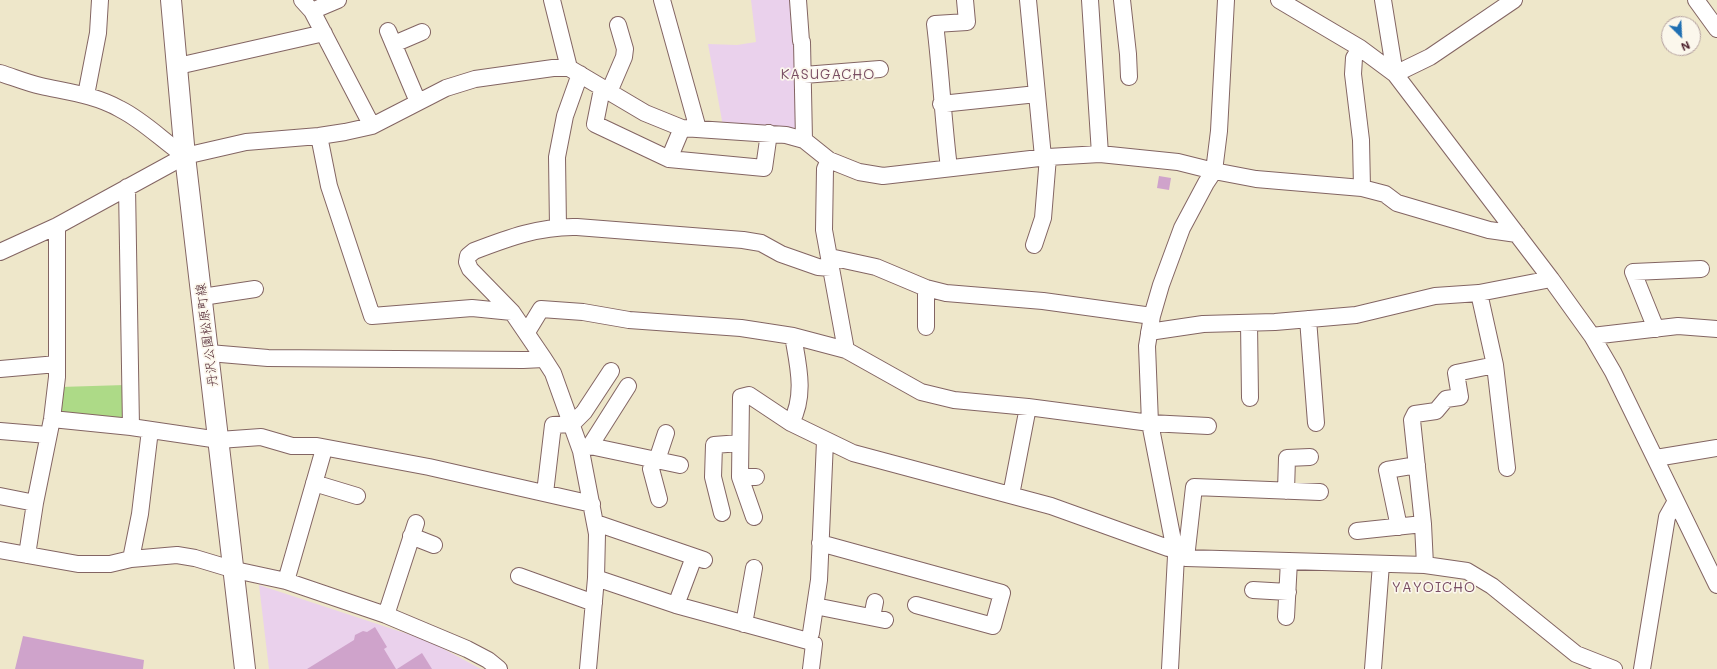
<!DOCTYPE html>
<html>
<head>
<meta charset="utf-8">
<style>
  body { margin:0 }
  #map { position:relative; width:1717px; height:669px; overflow:hidden; background:#eee7ca; font-family:Mali,sans-serif }
  canvas { display:block }
  .north { position:absolute; left:1661px; top:16px; width:40px; height:40px; box-sizing:border-box; background:#fbf7ec; border:1px solid #b4a19f; border-radius:50%; rotate:156deg; font-size:11px; font-weight:700; line-height:16px; text-align:center; color:#4a1f2b }
  .north::after { content:''; display:block; margin:auto; width:14px; height:18px; background:#1f6fb2; clip-path:polygon(50% 0,100% 100%,50% 72%,0 100%) }
</style>
</head>
<body>
<div id="map">
<canvas width="1717" height="669"></canvas>
<div class="north">N</div>
</div>
<script>
const context = document.querySelector('canvas').getContext('2d');
context.lineJoin = 'round';
function paint(path, color) {
  context.fillStyle = color;
  context.fill(path, 'evenodd');
}
function trace(path, color, width, dash) {
  context.strokeStyle = color;
  context.lineWidth = width;
  context.lineCap = dash ? 'butt' : 'round';
  context.setLineDash(dash || []);
  context.stroke(path);
}
function drawText(font, color, halo, rows, align = 'center') {
  context.font = font + ' Mali,"Klee One",sans-serif';
  context.lineWidth = 3.5;
  context.setLineDash([]);
  context.textBaseline = 'middle';
  context.strokeStyle = halo;
  context.fillStyle = color;
  for (const [text, x, y, turn = 0] of rows) {
    context.save();
    context.translate(x, y);
    context.rotate((+turn || 0) * Math.PI / 180);
    context.textAlign = isNaN(turn) ? turn : align;
    if (halo) context.strokeText(text, 0, 0);
    context.fillText(text, 0, 0);
    context.restore();
  }
}
paint(new Path2D(`
  M751 0H796V131L723 126 708 44 737 45 756 42Z
  M259 585 429 641 481 669H269Z`), '#ead1ec');
paint(new Path2D(`
  M125 385 126 418 61 416 60 387Z`), '#adda87');
paint(new Path2D(`
  M1159 176 1171 178 1169 190 1157 188Z
  M375 627 387 647 384 649 396 669H307L354 640 355 635 363 631 367 632Z
  M23 636 144 660 143 669H15Z
  M422 653 432 669H397Z`), '#cfa3cb');
const minor = new Path2D(`
  M302 0 312 11 372 126
  M552 0 569 68
  M662 0 698 129
  M798 0 801 41 802 42 804 140
  M1028 0 1043 157
  M1090 0 1100 154
  M1122 0 1128 54 1129 77
  M1279 0 1360 48 1395 74 1551 279 1592 336 1613 372 1717 585
  M1383 0 1395 74 1430 57 1514 0
  M1696 0 1717 29
  M312 11 338 0
  M388 31 418 102
  M394 44 422 32
  M1360 48 1354 58 1353 74 1361 140 1362 188
  M178 66 324 33
  M0 73C13 77 27 83 41 86 68 92 95 95 120 109 144 121 163 141 185 156
  M804 75 880 69
  M602 89 595 124 669 159 764 168 769 133
  M609 92 624 57 625 49 618 25
  M86 95 98 33 100 0
  M941 104 1037 94
  M319 136 329 186 372 316 472 308 512 312
  M669 159 682 128
  M829 160 825 169 824 230 846 350
  M949 168C943 120 941 72 935 24L967 22 965 0
  M127 187 131 427
  M558 227 557 157 565 116 580 74
  M1034 245 1043 218 1048 157
  M0 252 57 226 185 156 246 142 319 136 345 132 372 126 446 88 475 79 553 68H569L645 113 682 128 786 135 804 140 829 160 859 172 883 176 1048 157 1100 154 1178 162 1214 171 1256 179 1362 188 1385 194 1397 203 1489 230 1517 234
  M830 257 876 267 926 288 946 293 1043 301 1152 316
  M202 297 255 289
  M1308 319 1316 423
  M1249 323 1250 398
  M926 327V288
  M1656 329 1633 272 1701 269
  M527 332 541 309 583 312 629 320 741 328 793 336 846 350 921 392 954 400 1028 407 1150 423 1208 426
  M1149 332 1203 324 1275 322 1356 315 1435 296 1479 293 1551 279
  M1592 336 1678 326 1717 329
  M209 353 268 358 523 360 544 359
  M1495 365 1507 468
  M0 369 57 364
  M52 419 131 427 219 440 261 437 292 446H317L429 467 592 504
  M791 423C806 395 798 365 793 336
  M0 431 48 435
  M590 446 680 465
  M581 450 590 446 628 386
  M1656 458 1717 448
  M654 460 651 469 659 499
  M657 460 666 433
  M740 477H756
  M314 483 357 496
  M1286 491 1287 458 1310 457
  M545 493 553 425 572 424 584 412 611 371
  M1011 495 1028 407
  M0 496 35 503
  M722 513 713 477 714 445 740 443
  M754 517 740 477 741 397 749 395 791 423 853 453 1051 506 1168 548 1174 547
  M596 523 704 560
  M1399 527 1387 470 1417 465
  M1357 531 1423 524
  M411 536 434 545
  M820 543 1002 593 993 626 916 605
  M0 550 78 564H110L131 559 177 555 195 558 235 570 286 581 386 615 467 649 488 660 499 669
  M27 555 35 503 52 419 57 377V226
  M1176 556 1186 558 1425 565 1467 571 1492 586 1576 654 1614 669
  M1186 558 1194 487 1320 492
  M131 559 140 514 150 430
  M1425 565 1423 524 1412 420 1415 414 1436 411 1446 399 1460 397 1456 373 1495 365 1479 293
  M519 576 594 603
  M596 578 676 605 808 641 814 644 811 669
  M286 581 324 449
  M1253 590 1288 592
  M676 605 694 557
  M815 606 885 620
  M386 615 416 523
  M872 617 875 602
  M1286 617 1289 561
  M744 624 754 568
  M808 641 811 633 819 580 825 441
  M588 669 596 578 597 534 581 451 553 373 544 359 512 312 470 269 467 262 468 256 474 251C508 238 540 226 577 227L743 240 761 243 781 254 818 267 831 268
  M1170 669 1176 556 1150 423 1147 346 1152 316 1161 285 1182 228 1206 183 1214 171 1219 131 1226 0
  M1373 669 1381 564
  M1642 669 1667 517 1676 501`);
const major = new Path2D(`
  M171 0 185 156 245 669`);
trace(minor, '#836563', 18);
trace(major, '#836563', 22);
trace(minor, '#fff', 16);
trace(major, '#fff', 20);
drawText('13px', '#4a1f2b', '#fbf7ec', [
  ["丹沢公園松原町線",207,335,-97]
]);
context.letterSpacing = '1px';
drawText('14px', '#794d63', '#fbf7ec', [
  ["KASUGACHO",828,75],
  ["YAYOICHO",1434,588]
]);
context.letterSpacing = '0px';
</script>
</body>
</html>
